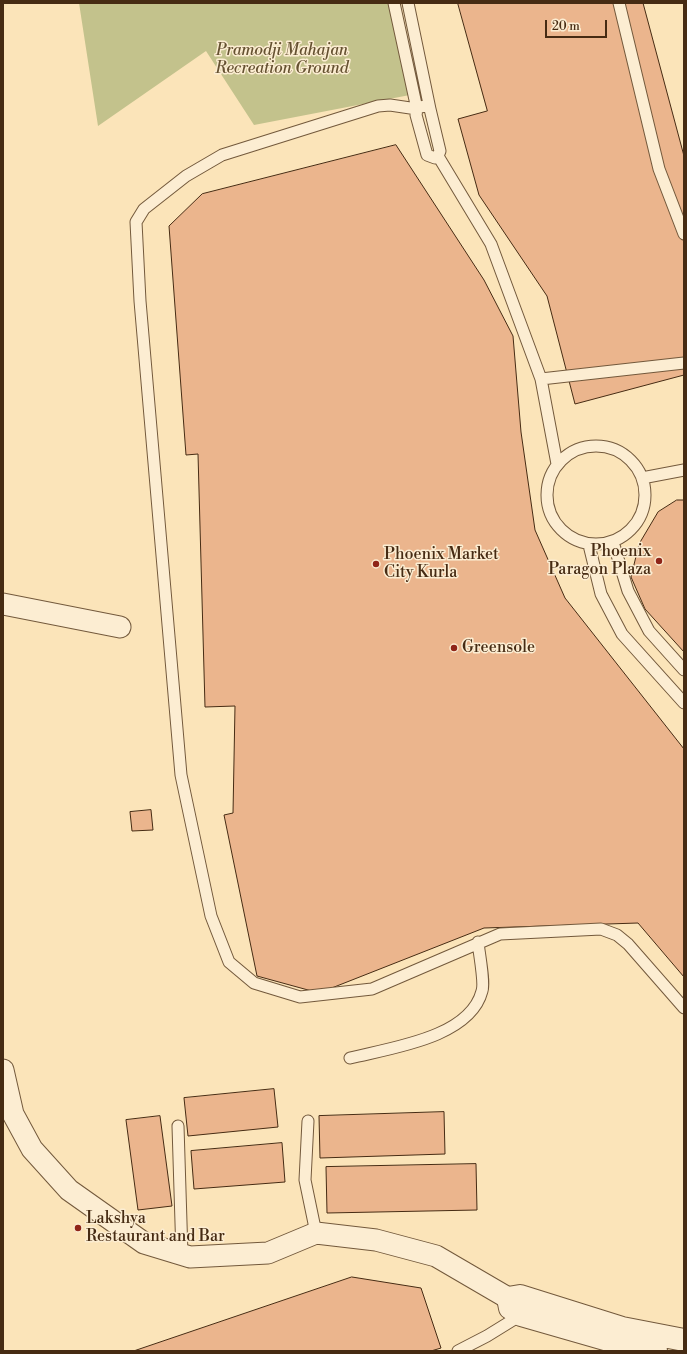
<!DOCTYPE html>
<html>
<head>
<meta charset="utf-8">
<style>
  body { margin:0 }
  #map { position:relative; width:687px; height:1354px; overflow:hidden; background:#fbe4b9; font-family:"Libre Bodoni",serif }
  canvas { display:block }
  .frame { position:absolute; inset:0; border:4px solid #462b13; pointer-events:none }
  .scale { position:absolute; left:545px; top:20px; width:62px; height:18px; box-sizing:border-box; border:2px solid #462b13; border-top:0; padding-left:5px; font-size:12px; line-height:14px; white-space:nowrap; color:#462b13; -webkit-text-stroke:3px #fcedd2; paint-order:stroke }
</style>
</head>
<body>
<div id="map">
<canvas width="687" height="1354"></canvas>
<div class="frame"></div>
<div class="scale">20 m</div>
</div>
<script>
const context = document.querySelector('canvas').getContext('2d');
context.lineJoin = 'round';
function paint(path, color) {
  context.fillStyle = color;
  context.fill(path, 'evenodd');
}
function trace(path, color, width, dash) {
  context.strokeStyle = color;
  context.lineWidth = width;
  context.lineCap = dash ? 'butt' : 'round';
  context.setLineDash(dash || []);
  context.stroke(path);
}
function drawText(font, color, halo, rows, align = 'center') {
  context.font = font + ' "Libre Bodoni",serif';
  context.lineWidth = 3;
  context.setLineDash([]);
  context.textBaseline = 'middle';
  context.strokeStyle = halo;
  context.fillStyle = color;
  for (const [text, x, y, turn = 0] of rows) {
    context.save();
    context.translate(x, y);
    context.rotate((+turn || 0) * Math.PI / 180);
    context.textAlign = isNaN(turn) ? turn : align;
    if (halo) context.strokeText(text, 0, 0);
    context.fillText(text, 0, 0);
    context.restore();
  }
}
paint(new Path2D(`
  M79 3H393L415 94 254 125 206 51 98 126Z`), '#c3c28c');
const building = new Path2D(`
  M458 3H643L684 156V375L575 404 547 296 479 195 458 119 487 111Z
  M396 145 484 280 513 336 521 432 535 530 565 598 684 749V977L638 923 484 928 319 993 257 976 224 815 233 813 235 706 205 707 198 454 186 455 169 226 202 194Z
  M677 500H684V652L645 609 631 577 639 544 658 512Z
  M151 810 153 830 132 831 130 812Z
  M274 1089 278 1127 188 1136 184 1098Z
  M444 1112 445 1154 320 1158 319 1116Z
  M160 1116 172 1206 138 1210 126 1120Z
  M282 1143 285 1182 194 1189 191 1151Z
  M476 1164 477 1210 327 1213 326 1167Z
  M352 1277 421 1288 441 1348 431 1351H134Z`);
paint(building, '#ebb58d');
trace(building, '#462b13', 1);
const service = new Path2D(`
  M394 3 417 109 390 105 378 106 222 155 186 176 144 209 136 222 140 301 181 775 211 916 229 962 254 983 300 997 372 989 500 934 601 929 617 935 628 944 684 1008
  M408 3 430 109
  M619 3 659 169 684 234
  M426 106 430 109 440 151 438 156 435 158 427 155 416 115 417 109 420 107Z
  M438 156 491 244 541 379 557 464
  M541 379 684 363
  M547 495a49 49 0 1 1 98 0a49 49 0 1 1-98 0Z
  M642 478 684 470
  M613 542 628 591 649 631 684 670
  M589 545 601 594 622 634 684 703
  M350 1058C390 1048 470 1038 482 991 485 983 479 953 478 942
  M308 1121 305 1180 316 1233
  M178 1126 182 1255
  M458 1351 487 1336 521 1315`);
const minor = new Path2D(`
  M3 604 120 627
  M3 1070 13 1114 32 1149 69 1190 144 1243 190 1257 268 1253 316 1233 376 1240 436 1256 508 1298`);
const tertiary = new Path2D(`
  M656 1351 615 1342 521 1315 510 1308 508 1298 520 1296 622 1328 684 1340`);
trace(service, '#73593c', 13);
trace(minor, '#73593c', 23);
trace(tertiary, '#73593c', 24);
trace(service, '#fcedd2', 11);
trace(minor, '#fcedd2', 21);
trace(tertiary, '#fcedd2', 22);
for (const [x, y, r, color] of [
  [659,561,4,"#8f2418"],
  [376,564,4,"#8f2418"],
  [454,648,4,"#8f2418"],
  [78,1228,4,"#8f2418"]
]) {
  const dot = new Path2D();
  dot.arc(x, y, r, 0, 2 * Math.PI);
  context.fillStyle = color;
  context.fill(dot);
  trace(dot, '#fcedd2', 1.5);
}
drawText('italic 16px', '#655131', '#fcedd2', [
  ["Pramodji Mahajan",282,51],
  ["Recreation Ground",282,69]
]);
drawText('16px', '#462b13', '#fcedd2', [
  ["Phoenix",651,552,"right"],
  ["Paragon Plaza",651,570,"right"],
  ["Phoenix Market",384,555],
  ["City Kurla",384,573],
  ["Greensole",462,648],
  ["Lakshya",86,1219],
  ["Restaurant and Bar",86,1237]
], 'left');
</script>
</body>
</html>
